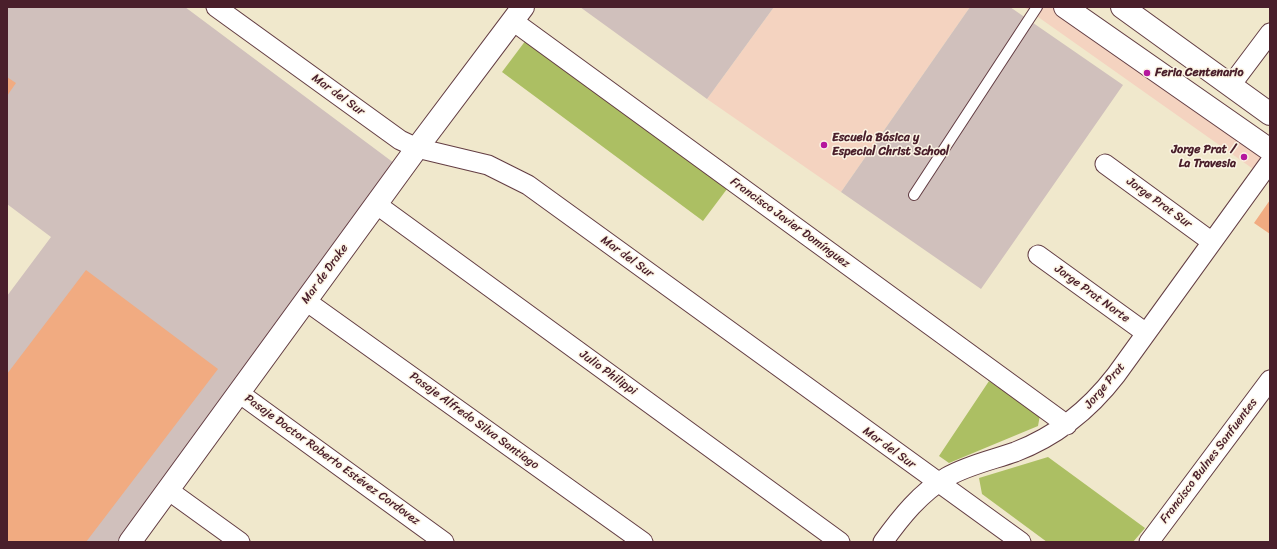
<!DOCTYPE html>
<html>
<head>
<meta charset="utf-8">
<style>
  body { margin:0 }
  #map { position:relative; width:1277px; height:549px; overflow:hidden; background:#f0e8cc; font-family:Sriracha,sans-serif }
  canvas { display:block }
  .frame { position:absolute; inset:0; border:8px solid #4a1f2b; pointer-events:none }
</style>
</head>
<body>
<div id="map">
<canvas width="1277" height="549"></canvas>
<div class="frame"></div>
</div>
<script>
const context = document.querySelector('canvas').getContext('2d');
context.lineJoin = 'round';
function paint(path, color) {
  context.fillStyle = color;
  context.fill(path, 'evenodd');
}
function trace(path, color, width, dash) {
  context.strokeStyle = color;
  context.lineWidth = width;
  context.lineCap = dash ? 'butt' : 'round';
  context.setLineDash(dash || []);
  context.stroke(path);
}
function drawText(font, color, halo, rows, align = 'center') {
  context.font = font + ' Sriracha,sans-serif';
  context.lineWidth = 3;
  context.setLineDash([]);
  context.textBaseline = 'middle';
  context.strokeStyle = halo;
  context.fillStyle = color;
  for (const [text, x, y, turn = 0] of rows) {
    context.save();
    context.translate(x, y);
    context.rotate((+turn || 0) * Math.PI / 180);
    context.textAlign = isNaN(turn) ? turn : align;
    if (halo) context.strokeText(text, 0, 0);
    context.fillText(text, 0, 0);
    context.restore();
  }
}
paint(new Path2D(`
  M774 7H970L841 192 707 99Z
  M1024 7H1080L1270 140 1256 171Z`), '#f4d3c0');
paint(new Path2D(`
  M7 7H185L394 163 240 378 117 542H7V296L51 237 7 204Z
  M580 7H774L707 99Z
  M970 7H1010L1123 85 981 289 841 192Z`), '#d0c0bc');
paint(new Path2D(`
  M526 40 727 189 703 221 502 72Z
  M989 381 1040 415 1038 426 949 463 939 456Z
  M1048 457 1145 528 1133 542H1047L982 494 979 478Z`), '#acbf63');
paint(new Path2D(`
  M7 77 16 83 7 96Z
  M1270 200V234L1254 223Z
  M86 270 218 369 86 542H7V374Z`), '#f1ab81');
const service = new Path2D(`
  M914 195 1037 7`);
const minor = new Path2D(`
  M216 7 400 140 417 148 488 165 528 185 1021 542
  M513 21 1067 425
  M1231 85 1270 33
  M1105 164 1212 242
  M376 204 840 542
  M1038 255 1146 333
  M306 301 643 542
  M239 393 444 542
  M168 490 240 542
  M883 542C901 517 920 493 947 477 968 465 992 460 1015 452 1057 436 1089 410 1116 375L1270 162
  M1149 542 1270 380`);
const tertiary = new Path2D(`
  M1065 7 1270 150
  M1122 7 1270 114
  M130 542 417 148 523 7`);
trace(service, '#633d43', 12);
trace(minor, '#633d43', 21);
trace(tertiary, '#633d43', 24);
trace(service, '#fff', 10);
trace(minor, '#fff', 19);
trace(tertiary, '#fff', 22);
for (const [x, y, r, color] of [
  [1147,73,4,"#b5179e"],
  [824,145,4,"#b5179e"],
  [1244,157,4,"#b5179e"]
]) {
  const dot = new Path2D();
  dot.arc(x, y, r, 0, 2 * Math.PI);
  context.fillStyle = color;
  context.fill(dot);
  trace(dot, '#fcf5e5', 1.5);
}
drawText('bold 12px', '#4a1f2b', '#fcf5e5', [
  ["Feria Centenario",1155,73],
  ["Escuela Básica y",832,138],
  ["Especial Christ School",832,152],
  ["Jorge Prat /",1236,150,"right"],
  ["La Travesia",1236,164,"right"]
], 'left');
drawText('12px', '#4a1f2b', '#fcf5e5', [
  ["Mar del Sur",338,95,36],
  ["Jorge Prat Sur",1159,203,36],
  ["Francisco Javier Domínguez",790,223,36],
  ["Mar del Sur",627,257,36],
  ["Mar de Drake",325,274,-54],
  ["Jorge Prat Norte",1092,294,36],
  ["Julio Philippi",608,373,36],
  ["Jorge Prat",1105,386,-50],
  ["Pasaje Alfredo Silva Santiago",474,421,36],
  ["Mar del Sur",889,448,36],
  ["Pasaje Doctor Roberto Estévez Cordovez",332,460,36],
  ["Francisco Bulnes Sanfuentes",1209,461,-53]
]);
</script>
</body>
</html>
